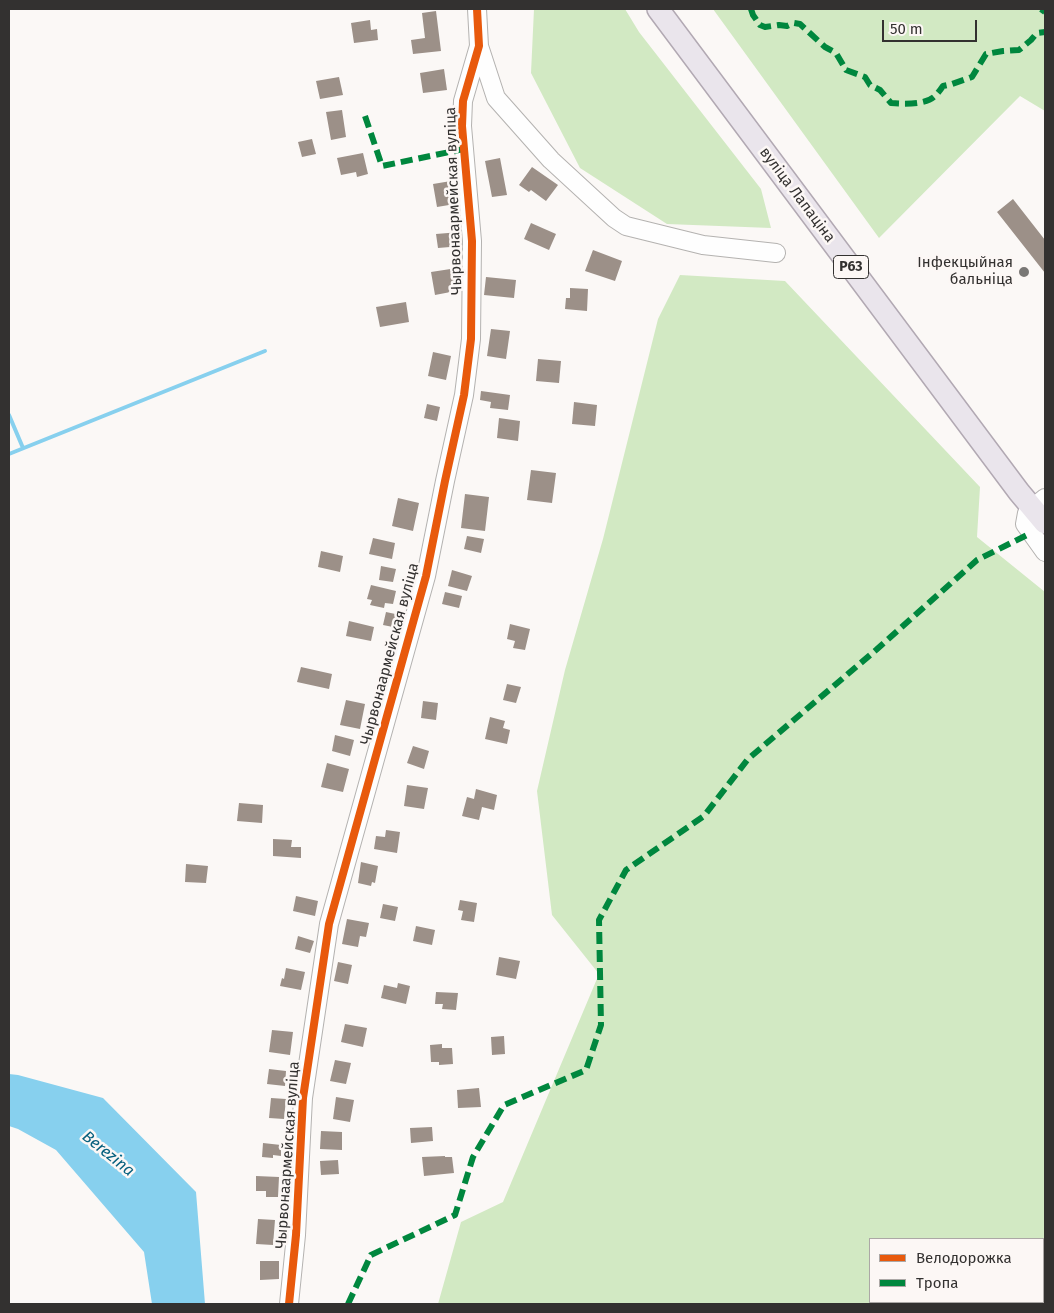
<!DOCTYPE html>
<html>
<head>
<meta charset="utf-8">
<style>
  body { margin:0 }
  #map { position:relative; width:1054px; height:1313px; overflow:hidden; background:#fbf8f6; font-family:"Fira Sans",sans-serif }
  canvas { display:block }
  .frame { position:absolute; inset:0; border:10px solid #333130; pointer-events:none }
  .legend { position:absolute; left:869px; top:1238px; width:175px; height:65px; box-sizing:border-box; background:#fcf7f5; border:1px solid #aca8a6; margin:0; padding:6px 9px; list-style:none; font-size:15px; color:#333130 }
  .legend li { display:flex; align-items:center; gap:10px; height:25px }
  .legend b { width:25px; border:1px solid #aca8a6 }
  .scale { position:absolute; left:882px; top:20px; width:95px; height:22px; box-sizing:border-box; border:2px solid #333130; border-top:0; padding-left:6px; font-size:15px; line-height:18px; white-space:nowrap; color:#333130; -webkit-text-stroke:4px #fcf7f5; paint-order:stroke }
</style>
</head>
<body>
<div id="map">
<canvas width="1054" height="1313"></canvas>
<div class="frame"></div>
<ul class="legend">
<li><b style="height:6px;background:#e8590c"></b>Велодорожка</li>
<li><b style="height:6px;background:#00873e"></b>Тропа</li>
</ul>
<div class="scale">50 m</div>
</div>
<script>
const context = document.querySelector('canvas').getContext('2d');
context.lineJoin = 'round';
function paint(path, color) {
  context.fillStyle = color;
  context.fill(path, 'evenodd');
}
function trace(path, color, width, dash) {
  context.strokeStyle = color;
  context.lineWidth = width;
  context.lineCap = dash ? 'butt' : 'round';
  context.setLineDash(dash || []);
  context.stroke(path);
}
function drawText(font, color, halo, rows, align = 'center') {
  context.font = font + ' "Fira Sans",sans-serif';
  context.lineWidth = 5;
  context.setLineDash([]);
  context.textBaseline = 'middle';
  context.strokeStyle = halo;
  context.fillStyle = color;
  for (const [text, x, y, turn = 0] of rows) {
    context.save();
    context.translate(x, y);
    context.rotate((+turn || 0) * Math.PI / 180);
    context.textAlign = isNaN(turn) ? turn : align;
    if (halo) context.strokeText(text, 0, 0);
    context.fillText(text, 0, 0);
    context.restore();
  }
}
paint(new Path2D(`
  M534 9H625L639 32 761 189 771 228 667 224 580 168 531 73Z
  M713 9H1045V111L1020 96 879 238Z
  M680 275 785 281 980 487 977 537 1045 592V1304H438L461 1222 503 1202 599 974 552 915 537 791 565 670 603 539 658 319ZM870 1239H1043V1302H870Z`), '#d2e9c3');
paint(new Path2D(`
  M9 1074 18 1075 103 1098 196 1192 205 1304H152L144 1252 56 1150 18 1129 9 1126Z`), '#87d0ee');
trace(new Path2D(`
  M9 415 23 448
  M9 454 265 351`), '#87d0ee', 4);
paint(new Path2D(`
  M436 11 441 51 413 54 411 40 425 38 422 13Z
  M370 20 371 30 377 29 378 40 354 43 351 23Z
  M444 69 447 90 423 93 420 73Z
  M339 77 343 95 320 99 316 81Z
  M342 110 346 137 331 140 326 112Z
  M312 139 316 154 302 157 298 142Z
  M363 153 368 174 357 177 356 172 341 175 337 158Z
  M500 158 507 195 492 197 485 161Z
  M532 167 558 185 546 201 531 190 529 192 519 185Z
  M451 181 455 204 437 207 433 184Z
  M1013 199 1045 240V273L997 212Z
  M531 223 556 234 549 250 524 239Z
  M460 232 462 246 438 248 436 234Z
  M593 250 622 261 615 281 585 271Z
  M457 268 461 290 435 295 431 272Z
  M486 277 516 280 514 298 484 295Z
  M570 288 588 289 587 311 565 309 566 298H570Z
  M406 302 409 322 380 327 376 307Z
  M491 329 510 331 506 359 487 356Z
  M433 352 451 356 446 380 428 376Z
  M538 359 561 361 559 383 536 381Z
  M481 391 510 395 508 410 490 408 491 402 480 400Z
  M574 402 597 405 595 426 572 424Z
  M427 404 440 407 437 421 424 418Z
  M499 418 520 421 518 441 497 438Z
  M531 470 556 473 552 503 527 500Z
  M465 494 489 497 485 531 461 528Z
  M398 498 419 503 413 531 392 526Z
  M467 536 484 539 481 553 464 549Z
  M373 538 395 543 392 559 369 554Z
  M321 551 343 556 340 572 318 567Z
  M381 566 396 569 393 582 379 580Z
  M452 570 472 576 467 591 448 586Z
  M371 585 396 591 393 604 385 603 384 608 370 605 372 600 367 599Z
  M445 592 462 596 459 608 442 604Z
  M386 612 400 615 398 628 383 625Z
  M349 621 374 627 371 641 346 636Z
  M510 624 530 629 525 650 513 648 515 641 507 639Z
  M301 667 332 674 329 689 297 682Z
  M507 684 521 687 516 703 503 700Z
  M346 700 365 704 360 729 340 725Z
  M423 701 438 703 436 720 421 718Z
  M490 717 505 721 503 728 510 730 507 744 485 739Z
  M335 735 354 740 350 756 332 751Z
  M413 746 429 751 424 769 407 763Z
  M327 763 349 769 343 792 321 787Z
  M407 785 428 788 424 809 404 806Z
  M476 789 497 795 494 810 482 807 479 820 462 816 467 797 474 799Z
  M239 803 263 805 262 823 237 821Z
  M386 830 400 832 397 853 374 849 376 836 385 837Z
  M273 839 292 840 291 847H301V858L273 856Z
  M361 862 378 866 375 883 372 882 371 886 358 883Z
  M186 864 208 866 206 883 185 882Z
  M296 896 318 901 315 916 293 911Z
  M460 900 477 903 474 922 461 920 463 911 458 910Z
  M383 904 398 907 395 921 380 918Z
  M347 919 369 923 366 937 360 936 358 947 342 944Z
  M416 926 435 930 432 945 413 941Z
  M298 936 314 941 310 953 295 949Z
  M499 957 520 961 516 979 496 975Z
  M338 962 352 965 348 984 334 981Z
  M286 968 305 972 301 990 280 986 282 978 284 979Z
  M398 983 410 986 406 1004 381 998 384 985 397 988Z
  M436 992 458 993 456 1010 442 1009 443 1004H435Z
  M345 1024 367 1028 363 1047 341 1042Z
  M272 1030 293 1032 290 1055 269 1052Z
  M504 1036 505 1054 492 1055 491 1037Z
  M442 1044V1048H452L453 1064 439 1065V1062H431L430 1045Z
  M335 1060 351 1063 346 1084 330 1081Z
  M269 1069 286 1071 285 1086 267 1084Z
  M479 1088 481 1107 458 1108 457 1090Z
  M336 1097 354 1100 350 1122 333 1119Z
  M271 1098 286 1099 284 1119 269 1118Z
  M432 1127 433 1141 411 1143 410 1128Z
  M321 1131 342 1132V1150L320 1149Z
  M263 1143 281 1145V1156L273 1155V1158L262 1157Z
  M445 1156V1157H452L454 1173 424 1176 422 1157Z
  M338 1160 339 1174 321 1175 320 1161Z
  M256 1176 279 1177 278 1197H266V1191H256Z
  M258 1219 275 1220 273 1245 256 1244Z
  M260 1261H279V1279L260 1280Z`), '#9c9088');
const minor = new Path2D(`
  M479 46 496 98 551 160 614 218 626 226 703 245 776 253
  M1045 498 1027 513 1025 524 1045 552
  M289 1304 296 1235 303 1098 329 924 426 576 445 481 464 395 471 339 472 241 462 126 463 101 479 46 477 9`);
const major = new Path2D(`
  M658 9 1019 492 1045 523`);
trace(minor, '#b4b2b0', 20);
trace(major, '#b2a9b3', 24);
trace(minor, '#fefefe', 18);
trace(major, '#eae5ec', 21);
trace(new Path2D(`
  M751 9 753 15 760 25 765 27 779 25 787 26 794 23 800 24 825 47 836 53 846 70 865 77 870 85 880 90 891 103C903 104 926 105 935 96 938 93 941 89 943 86L952 84 972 77 986 54 1003 51 1019 50 1031 40 1037 33 1045 32
  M1041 9 1045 12
  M365 116 382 166 464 149
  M348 1304 371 1255 455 1215 473 1157 504 1105 586 1070 601 1025 599 920 626 870 704 816 748 759 876 650 977 560 1031 533`), '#00873e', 6, [12, 6]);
trace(new Path2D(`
  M289 1304 296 1235 303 1098 329 924 426 576 445 481 464 395 471 339 472 241 462 126 463 101 479 46 477 9`), '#e8590c', 8);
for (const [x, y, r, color] of [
  [1024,272,6,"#797775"]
]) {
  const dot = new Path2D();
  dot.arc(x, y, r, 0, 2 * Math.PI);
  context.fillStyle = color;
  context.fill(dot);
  trace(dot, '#fcf7f5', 2);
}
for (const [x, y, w] of [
  [851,267,35]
]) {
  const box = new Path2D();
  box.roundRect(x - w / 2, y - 11.5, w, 23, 4);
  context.fillStyle = '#fcf7f5';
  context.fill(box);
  trace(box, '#333130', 1);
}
drawText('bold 14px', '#333130', null, [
  ["Р63",851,267]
]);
drawText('15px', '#333130', '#fcf7f5', [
  ["вуліца Лапаціна",797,195,53],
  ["Чырвонаармейская вуліца",454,201,-92],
  ["Чырвонаармейская вуліца",390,654,-75],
  ["Чырвонаармейская вуліца",288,1155,-86]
]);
drawText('15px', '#333130', '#fcf7f5', [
  ["Інфекцыйная",1013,263],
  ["бальніца",1013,280]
], 'right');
drawText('italic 16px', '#07607e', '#fcf7f5', [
  ["Berezina",108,1154,39]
]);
</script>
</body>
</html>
